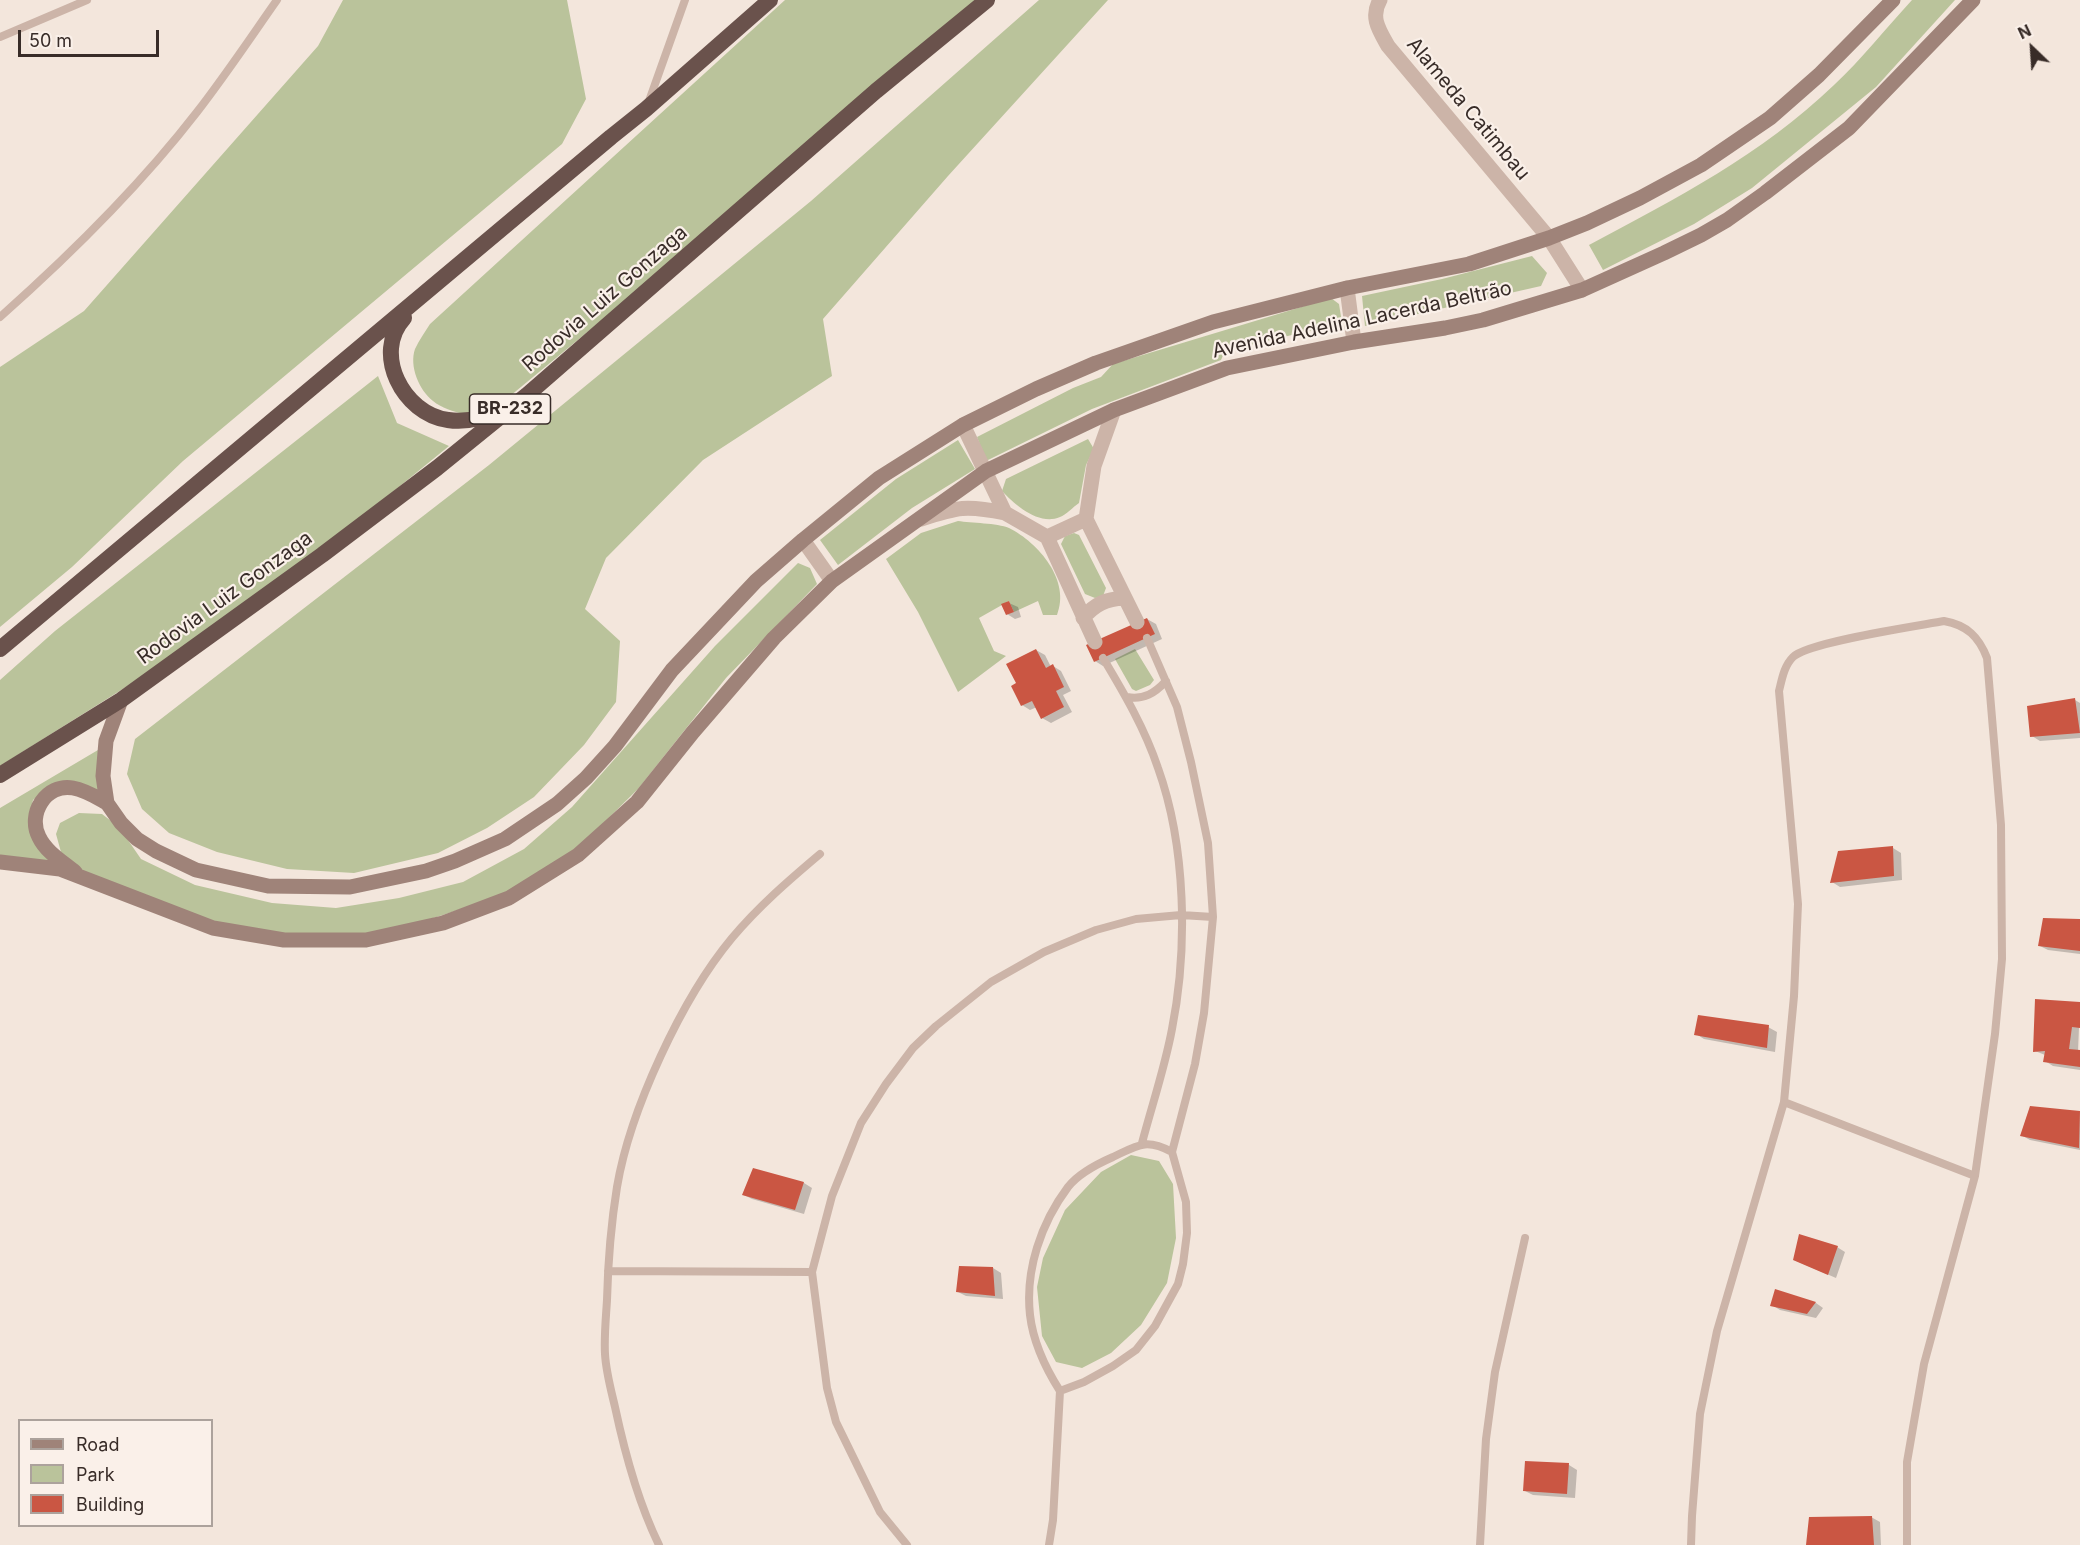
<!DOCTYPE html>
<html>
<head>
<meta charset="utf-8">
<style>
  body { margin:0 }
  #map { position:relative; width:2080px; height:1545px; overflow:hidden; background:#f3e6dc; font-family:Inter,sans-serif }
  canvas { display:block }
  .legend { position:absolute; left:18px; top:1419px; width:195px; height:108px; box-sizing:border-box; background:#faf0e9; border:2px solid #aca29c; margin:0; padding:8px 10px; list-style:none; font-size:18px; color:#382c28 }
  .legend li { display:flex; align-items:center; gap:12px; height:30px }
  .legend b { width:30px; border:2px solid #aca29c }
  .north { position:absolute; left:2002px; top:18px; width:60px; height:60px; -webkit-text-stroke:4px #faf0e9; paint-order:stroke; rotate:335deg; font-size:16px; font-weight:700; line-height:24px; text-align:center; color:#382c28 }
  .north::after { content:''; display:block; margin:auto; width:21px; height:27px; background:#382c28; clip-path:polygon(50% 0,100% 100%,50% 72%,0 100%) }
  .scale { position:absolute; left:18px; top:30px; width:141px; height:27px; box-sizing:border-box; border:3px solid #382c28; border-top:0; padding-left:8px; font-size:18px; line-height:21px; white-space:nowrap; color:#382c28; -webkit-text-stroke:4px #faf0e9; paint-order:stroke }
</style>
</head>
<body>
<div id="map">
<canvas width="2080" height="1545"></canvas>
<ul class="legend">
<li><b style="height:8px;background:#9f8379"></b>Road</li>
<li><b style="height:16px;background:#bac39b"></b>Park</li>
<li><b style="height:16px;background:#ca5643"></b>Building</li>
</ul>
<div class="north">N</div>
<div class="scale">50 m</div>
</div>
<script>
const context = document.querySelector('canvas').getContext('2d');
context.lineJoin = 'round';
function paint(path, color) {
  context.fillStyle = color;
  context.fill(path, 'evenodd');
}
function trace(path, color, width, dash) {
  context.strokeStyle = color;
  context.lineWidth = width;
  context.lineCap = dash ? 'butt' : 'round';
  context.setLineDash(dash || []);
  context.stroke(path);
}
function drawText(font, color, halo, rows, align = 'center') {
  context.font = font + ' Inter,sans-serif';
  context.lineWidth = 4.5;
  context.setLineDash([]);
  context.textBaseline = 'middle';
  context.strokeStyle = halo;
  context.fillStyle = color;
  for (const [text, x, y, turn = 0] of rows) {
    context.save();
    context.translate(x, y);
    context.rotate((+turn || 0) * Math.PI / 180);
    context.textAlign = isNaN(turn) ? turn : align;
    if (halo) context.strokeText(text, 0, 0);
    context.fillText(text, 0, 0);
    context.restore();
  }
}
paint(new Path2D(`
  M343 0H567L586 99 562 144 183 461 72 567 0 627V367L84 311 318 46Z
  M785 0H989L504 401 464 415C454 411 441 408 433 401 419 390 409 366 415 349 419 340 425 332 430 324Z
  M1039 0H1108L948 176 823 319 832 376 703 460 606 558 585 609 620 641 616 702 584 745 534 797 487 828 438 853 354 873 287 869 217 852 169 833 142 809 127 774 135 739 489 465 811 201Z
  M1912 0H1955L1876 87 1752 188 1694 224 1603 270 1589 245C1677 198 1761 155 1834 85 1862 59 1886 28 1912 0Z
  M1532 256 1547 273 1541 286 1365 326 1362 296 1442 279Z
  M1331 298 1339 304 1342 323 1225 351 1221 360 1092 409 986 461 977 437 1073 388 1101 377 1113 364Z
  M378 376 397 423 449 446 264 597 118 692 0 766V680L55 631Z
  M1088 439 1094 449 1086 465 1079 503C1073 507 1066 515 1060 517 1039 526 1015 505 1002 491L1006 479Z
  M958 440 975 469 912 508 838 565 820 540 896 479Z
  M958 521C971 523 997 523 1009 528 1039 543 1071 581 1057 615H1043L1038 601 1014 612 1009 601 979 618 994 651 1006 656 958 692 918 612 886 559 921 533Z
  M1074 533 1079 535 1106 588 1103 596 1095 598 1085 594 1061 544 1065 536Z
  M798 563 810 568 817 584 726 678 638 789 578 848 508 893 443 915 361 940 275 935 212 923 101 884 72 864 61 852 56 834 60 823 79 813 102 814 119 827 141 859 195 885 272 903 336 908 399 898 463 882 524 849 572 807 715 646Z
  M1135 649 1154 680 1150 685 1136 691 1132 689 1115 659Z
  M98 750 100 793 49 787 33 800 30 814 60 869 0 858V808Z
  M1131 1155 1159 1161 1173 1184 1176 1238 1167 1283 1141 1325 1111 1353 1082 1368 1056 1362 1042 1336 1037 1287 1043 1258 1065 1210 1101 1172Z`), '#bac39b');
paint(new Path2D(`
  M1009 603 1018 607 1021 617 1015 619 1007 614Z
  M1147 619 1156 624 1162 639 1103 666 1095 661Z
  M1036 650 1045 655 1051 667 1053 666 1061 671 1071 691 1063 695 1072 712 1051 723 1042 718 1037 707 1030 710 1022 705 1018 684Z
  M2075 700 2080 703V738L2040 741 2032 736Z
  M1893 848 1901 853 1902 880 1840 887 1832 882Z
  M2080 921V954L2048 950 2040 946Z
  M2080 1003 2078 1052H2080V1070L2053 1066 2045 1061V1055L2035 1051Z
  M1768 1027 1777 1032 1775 1052 1704 1039 1696 1034Z
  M2031 1107 2080 1112V1150L2030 1140 2021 1135Z
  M754 1170 804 1183 812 1188 804 1214 752 1199 744 1195Z
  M1837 1247 1845 1252 1836 1278 1794 1260Z
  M993 1268 1001 1273 1003 1299 966 1296 958 1292Z
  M1776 1290 1816 1303 1823 1308 1816 1318 1780 1310 1772 1305Z
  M1526 1463 1569 1465 1577 1470 1575 1498 1533 1495 1525 1491Z
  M1871 1517 1880 1522 1881 1545H1807Z`), '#0003');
paint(new Path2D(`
  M1009 601 1014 612 1006 615 1001 604Z
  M1147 618 1155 634 1094 662 1086 645Z
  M1036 649 1046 668 1053 664 1064 687 1056 691 1064 707 1041 719 1032 701 1021 706 1011 686 1016 683 1006 664Z
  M2075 698 2080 733 2030 737 2027 706Z
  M1893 846 1894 876 1830 883 1838 851Z
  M2043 918 2080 919V951L2038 946Z
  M2035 999 2080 1002V1028L2072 1027 2069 1049 2080 1050V1067L2043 1062 2045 1051 2033 1052Z
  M1698 1015 1769 1025 1767 1048 1694 1035Z
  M2030 1106 2080 1111 2079 1148 2020 1136Z
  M753 1168 804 1182 795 1210 742 1195Z
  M1799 1234 1838 1246 1828 1275 1793 1260Z
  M959 1266 993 1267 995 1296 956 1292Z
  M1775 1289 1816 1302 1807 1314 1770 1306Z
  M1525 1461 1569 1463 1567 1494 1523 1491Z
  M1872 1516 1874 1545H1806L1809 1517Z`), '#ca5643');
trace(new Path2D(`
  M0 37 87 0
  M649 101 685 0
  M0 317C71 254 139 187 197 112 225 76 251 37 277 0
  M1147 638 1177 707 1191 762 1208 843 1213 917 1204 1013 1195 1064 1172 1152 1186 1202 1187 1233 1183 1264 1178 1284 1155 1326 1136 1350 1113 1366 1084 1382 1060 1391C1046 1369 1033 1341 1030 1315 1025 1270 1041 1223 1068 1187 1079 1173 1097 1164 1113 1157 1138 1145 1146 1138 1172 1152
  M1103 658C1124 693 1145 729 1158 768 1186 846 1188 948 1172 1029 1165 1067 1152 1105 1142 1143
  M1127 697C1144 700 1155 693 1166 681
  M1784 1102 1975 1176
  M608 1271 812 1272
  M659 1545C638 1502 625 1454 615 1407 611 1390 606 1372 605 1354 604 1336 606 1317 607 1300 608 1262 611 1224 617 1187 630 1110 682 998 732 938 759 906 788 881 820 854
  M907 1545 880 1512 836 1422 827 1388 812 1272 832 1196 861 1123 886 1084 913 1048 936 1026 991 982 1044 952 1096 930 1136 919 1181 915 1213 917
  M1049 1545 1053 1520 1060 1391
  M1480 1545 1486 1439 1495 1372 1525 1238
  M1691 1545 1692 1516 1700 1414 1717 1331 1784 1102 1794 996 1798 904 1779 691C1782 679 1784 666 1793 657 1808 642 1917 626 1944 621 1967 625 1979 637 1987 658L2001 825 2002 959 1995 1034 1975 1176 1924 1364 1907 1462V1545`), '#ccb4a8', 8);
trace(new Path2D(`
  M1380 0C1370 17 1379 30 1388 46L1549 238 1582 290
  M1347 288 1354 342
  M963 425 1005 513 1047 537 1086 519 1094 466 1114 410
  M921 519C958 507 966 505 1005 513
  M1086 519 1137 622
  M1047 537 1095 642
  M803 540 832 581
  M1083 618C1095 604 1106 599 1124 598`), '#ccb4a8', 15);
trace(new Path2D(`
  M121 700 106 741 103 776 107 803 121 823 137 839 156 851 196 870 268 886 350 887 426 871 455 861 505 839 557 804 586 778 615 746 672 670 756 581 803 540 879 478 963 425 1036 389 1096 363 1213 322 1347 288 1469 264 1549 238 1587 223 1640 198 1701 165 1770 118 1819 75 1893 0
  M0 862 60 869 213 928 284 940H366L443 923 509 898 578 855 637 802 693 732 774 638 832 581 986 471 1114 410 1227 368 1354 342 1445 328 1483 320 1582 290 1664 253 1701 235 1727 220 1765 193 1849 128 1973 0
  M75 872C63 862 46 852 39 837 27 814 46 783 73 788 85 790 96 797 107 803`), '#9f8379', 15);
trace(new Path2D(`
  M404 318C372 353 403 414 448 420 467 423 484 418 501 409
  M0 649 611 137 646 109 770 0
  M0 775 121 700 322 555 437 468 527 395 876 91 987 0`), '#6a524c', 16);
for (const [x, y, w] of [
  [510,409,81]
]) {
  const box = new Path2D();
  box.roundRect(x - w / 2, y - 15, w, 30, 4.5);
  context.fillStyle = '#faf0e9';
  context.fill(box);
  trace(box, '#382c28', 1.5);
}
drawText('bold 18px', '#382c28', null, [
  ["BR-232",510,409]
]);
drawText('20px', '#382c28', '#faf0e9', [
  ["Alameda Catimbau",1468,109,50],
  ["Rodovia Luiz Gonzaga",605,299,-41],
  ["Avenida Adelina Lacerda Beltrão",1362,320,-12],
  ["Rodovia Luiz Gonzaga",225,598,-36]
]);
</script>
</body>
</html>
